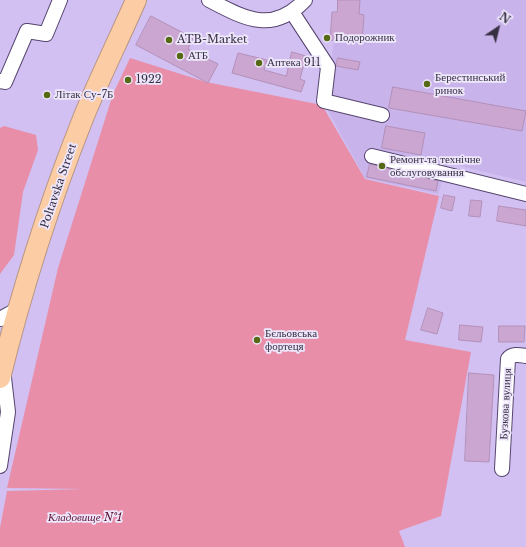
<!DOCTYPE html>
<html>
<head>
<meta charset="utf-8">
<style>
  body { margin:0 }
  #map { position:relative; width:526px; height:547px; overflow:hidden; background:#d2c0f2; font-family:"Libre Baskerville",serif }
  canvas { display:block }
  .north { position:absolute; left:478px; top:8px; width:40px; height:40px; -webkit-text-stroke:3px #eee7fc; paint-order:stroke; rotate:35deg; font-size:11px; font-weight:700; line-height:16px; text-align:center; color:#373043 }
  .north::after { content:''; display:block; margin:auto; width:14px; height:18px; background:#373043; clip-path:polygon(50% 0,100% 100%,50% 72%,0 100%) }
</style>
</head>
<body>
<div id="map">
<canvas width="526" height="547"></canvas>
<div class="north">N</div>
</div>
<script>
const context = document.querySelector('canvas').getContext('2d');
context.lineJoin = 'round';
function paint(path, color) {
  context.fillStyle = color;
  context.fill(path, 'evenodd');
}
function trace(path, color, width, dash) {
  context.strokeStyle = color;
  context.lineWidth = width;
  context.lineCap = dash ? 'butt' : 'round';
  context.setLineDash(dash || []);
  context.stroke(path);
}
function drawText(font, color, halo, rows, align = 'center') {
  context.font = font + ' "Libre Baskerville",serif';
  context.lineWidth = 3.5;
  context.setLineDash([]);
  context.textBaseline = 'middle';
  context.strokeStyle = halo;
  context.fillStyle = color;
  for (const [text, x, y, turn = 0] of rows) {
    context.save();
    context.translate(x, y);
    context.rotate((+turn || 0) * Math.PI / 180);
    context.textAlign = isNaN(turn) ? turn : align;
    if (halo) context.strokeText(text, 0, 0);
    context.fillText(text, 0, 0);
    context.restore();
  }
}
paint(new Path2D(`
  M339 0H526V182L448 163 438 194 365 178 324 104 331 64Z`), '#c8b3eb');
paint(new Path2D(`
  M130 58 206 82 322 105 365 179 439 196 405 340 471 352 441 516 399 531 405 547H0V528L7 491 84 489 7 488 58 268 113 94Z
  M4 126 36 135 38 150 23 192 14 255 0 274V128Z`), '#e88ea8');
const building = new Path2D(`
  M338 0H360L359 14 364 15 362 43 330 40 332 12H337Z
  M151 16 193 38 188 49 218 64 208 83 136 45Z
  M292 52 306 56 300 79 305 81 301 92 232 73 238 53 267 60 264 70 286 76Z
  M338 58 360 62 358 70 336 66Z
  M393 87 526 111 522 131 389 108Z
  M386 126 425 133 421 155 382 148Z
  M370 164 438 181 436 191 367 177Z
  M444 195 455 197 452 211 441 208Z
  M471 200 482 201 480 217 469 216Z
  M499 206 526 210V226L497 221Z
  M428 308 443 313 437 334 421 330Z
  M460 325 483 327 481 342 459 340Z
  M499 326H525L524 342H499Z
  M469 373 494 375 489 462 465 461Z`);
paint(building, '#caa6d0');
trace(building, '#b390b9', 1);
const minor = new Path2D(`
  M209 0C244 18 272 35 305 0
  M292 12 328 67 324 101 382 115
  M0 81 5 82 27 31 46 34 60 0
  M372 156 526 194
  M0 319 20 308
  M0 466 8 412 3 369
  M502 469 508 359C512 353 520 355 526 356`);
const highway = new Path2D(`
  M0 378C22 289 50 201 84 116 100 77 119 39 136 0`);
trace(minor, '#56456f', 16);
trace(highway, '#b79582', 22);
trace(minor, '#fff', 14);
trace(highway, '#fccca4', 20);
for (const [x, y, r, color] of [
  [327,38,4,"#566914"],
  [169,40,4,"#566914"],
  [180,56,4,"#566914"],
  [259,63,4,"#566914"],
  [128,80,4,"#566914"],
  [427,84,4,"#566914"],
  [47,95,4,"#566914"],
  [382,166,4,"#566914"],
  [257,340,4,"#566914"]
]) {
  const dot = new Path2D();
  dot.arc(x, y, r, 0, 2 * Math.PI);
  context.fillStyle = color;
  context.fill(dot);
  trace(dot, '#eee7fc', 1.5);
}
drawText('11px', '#373043', '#eee7fc', [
  ["Подорожник",335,38],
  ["ATB-Market",177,40],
  ["АТБ",188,56],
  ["Аптека 911",267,63],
  ["Берестинський",435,78],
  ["ринок",435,91],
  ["1922",136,80],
  ["Літак Су-7Б",55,95],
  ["Ремонт та технічне",390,160],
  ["обслуговування",390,173],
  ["Бєльовська",265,334],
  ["фортеця",265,347]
], 'left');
drawText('11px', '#373043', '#eee7fc', [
  ["Poltavska Street",59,186,-71],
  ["Бузкова вулиця",506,404,-87]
]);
drawText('italic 11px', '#5b112f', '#eee7fc', [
  ["Кладовище №1",85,518]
]);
</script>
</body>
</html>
